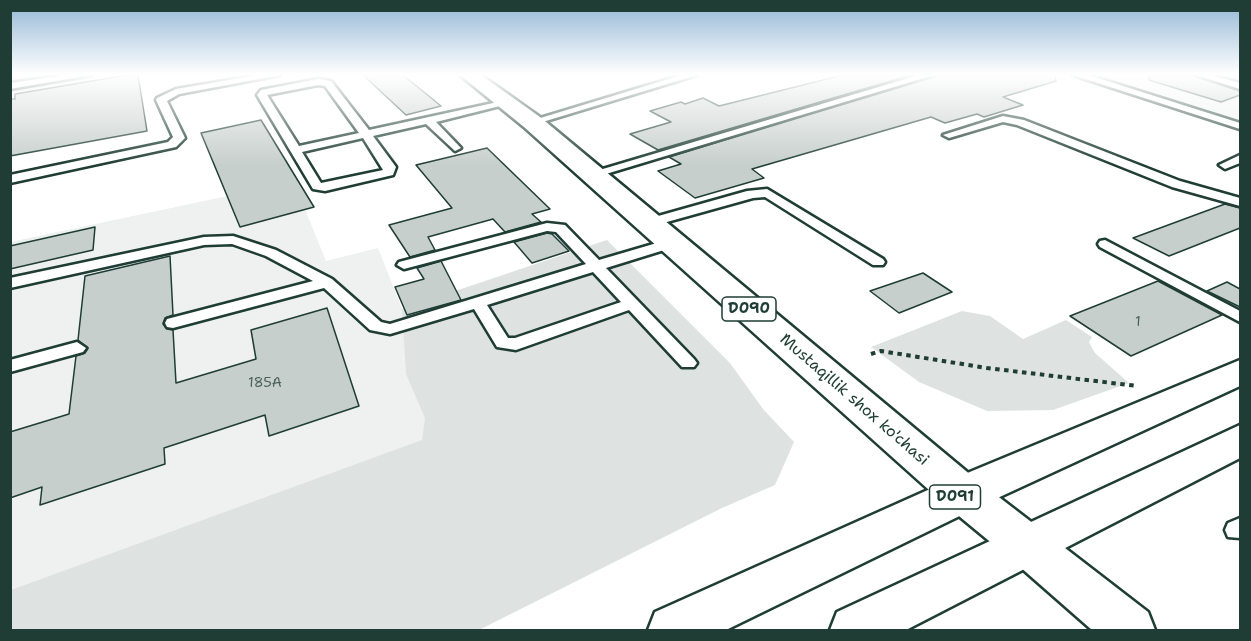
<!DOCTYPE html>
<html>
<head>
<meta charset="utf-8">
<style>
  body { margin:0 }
  #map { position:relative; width:1251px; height:641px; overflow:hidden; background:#fff; font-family:"Shantell Sans",sans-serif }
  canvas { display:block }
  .frame { position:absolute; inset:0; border:12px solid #1f3d34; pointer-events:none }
</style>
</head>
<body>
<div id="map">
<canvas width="1251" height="641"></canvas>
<div class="frame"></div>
</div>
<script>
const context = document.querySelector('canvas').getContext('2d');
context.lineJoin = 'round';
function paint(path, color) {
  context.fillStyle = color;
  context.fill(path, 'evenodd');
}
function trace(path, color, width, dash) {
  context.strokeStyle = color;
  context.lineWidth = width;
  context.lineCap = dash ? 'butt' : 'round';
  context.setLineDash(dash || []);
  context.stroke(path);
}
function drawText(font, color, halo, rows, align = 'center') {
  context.font = font + ' "Shantell Sans",sans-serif';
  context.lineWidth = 5;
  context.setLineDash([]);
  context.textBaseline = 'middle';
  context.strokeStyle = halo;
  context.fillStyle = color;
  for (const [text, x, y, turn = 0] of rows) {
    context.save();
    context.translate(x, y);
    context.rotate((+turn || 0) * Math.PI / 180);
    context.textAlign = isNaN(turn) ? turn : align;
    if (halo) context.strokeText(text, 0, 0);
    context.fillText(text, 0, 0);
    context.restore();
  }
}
paint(new Path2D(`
  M1097 75H1240V120Z
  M294 182 326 261 378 248 402 309 607 240 479 630H11L10 242Z`), '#eef1f0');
paint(new Path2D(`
  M11 75H115L11 93Z
  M607 240 730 363 763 409 794 442 775 485 722 508 479 630H11V590L422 440 425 418 406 374 402 309Z
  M962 311 990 316 1023 339 1066 320 1092 337 1089 342 1095 353 1129 383 1053 410 987 411 919 382 871 347Z`), '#dee3e2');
const building = new Path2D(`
  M127 75H138L147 131 10 156V99H15V94Z
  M363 75H403L441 106 406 115Z
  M843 75H911L658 150 630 134 671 122 650 111 681 102 685 104 703 98 719 106Z
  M936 75H1055L1056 81 1003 97 1023 105 984 117 977 114 945 123 931 117 752 169 764 178 695 198 658 171 681 164 669 157Z
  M1150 75H1194L1240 91V95L1221 102 1149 80Z
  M261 120 314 207 240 227 201 133Z
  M487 148 550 209 532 214 541 222 505 232 493 219 428 237 435 250 410 257 389 225 452 208 416 165Z
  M1225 204 1240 208V228L1169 256 1133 238Z
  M95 227 93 250 10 269V246Z
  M547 233 552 234 569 251 532 263 514 242Z
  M170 256 173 315 165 318 163 324 167 329 173 330 176 383 256 359 251 330 327 308 359 406 269 436 265 415 164 448 165 464 40 505 42 487 10 498V432L69 414 76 356 85 353 88 348 78 340 85 276Z
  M441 261 461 300 407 315 395 287 424 279 417 268Z
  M923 273 952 292 899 313 870 291Z
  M1158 281 1222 315 1131 356 1070 316Z
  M1227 282 1240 289V307L1207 291Z`);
paint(building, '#c7cfcc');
trace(building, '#1f3d34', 1.5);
const lane = new Path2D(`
  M66 75H91L10 89V83Z
  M259 75H280L179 94 167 101 185 138 176 147 10 183V175L168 142 173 137 156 100 157 98 176 89Z
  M682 75H697L536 124 527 122Z
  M919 75H934L596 177H588L586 174Z
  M1073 75H1088L1240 123V129Z
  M1196 75H1211L1240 83V89Z
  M318 79 331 81 369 130 507 100 512 103 436 122 461 148 455 151 426 124 373 136 396 167 393 175 325 191 313 189 257 95 261 90ZM318 85 325 86 359 133 299 146 267 95ZM363 138 383 170 321 183 302 152Z
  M1003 116 1024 120 1180 181 1240 198V206L1172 187 1017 125 1003 122 949 138 943 135Z
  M1240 155V163L1225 169 1219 165Z
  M767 189 883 259 885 262 883 265H873L765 197 753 198 649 227 642 223 644 220 747 191Z
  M547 223 565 225 599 260 667 240H677L679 243 677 246 606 268 694 359 697 363 694 367H682L629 310 516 350 497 347 474 309 390 334 370 330 324 288 173 328 167 327 165 323 167 319 313 281 266 256 232 244 204 245 10 288V278L204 237 233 236 276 250 332 279 381 322 390 324 586 264 556 232 547 231 404 269 397 265 399 262ZM593 272 621 302 515 338H508L487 305Z
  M1105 240 1240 311V322L1100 247 1098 244 1100 241Z
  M77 342 86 348 83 352 10 372V360Z
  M1240 518V538L1228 537 1225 530 1228 523Z`);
const secondary = new Path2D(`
  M1027 525 1043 531 1148 612 1155 630H1092L1011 559 1004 545 1011 531Z`);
const primary = new Path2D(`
  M460 75H481L540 117 978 481 1043 531 1050 545 1043 559 1027 565 1011 559 948 507 524 127Z`);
const highway = new Path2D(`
  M1240 360V386L978 507 726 630H648L655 612 948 481Z
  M1240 425V458L906 630H830L837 612Z`);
trace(lane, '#1f3d34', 5);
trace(secondary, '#1f3d34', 5);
trace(primary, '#1f3d34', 5);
trace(highway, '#1f3d34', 5);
trace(new Path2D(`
  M871 354 881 351 987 368 1137 386`), '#1f3d34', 4, [4.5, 4.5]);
paint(lane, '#fff');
paint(secondary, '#fff');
paint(primary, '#fff');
paint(highway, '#fff');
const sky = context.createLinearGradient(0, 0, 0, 165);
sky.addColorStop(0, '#91b6d4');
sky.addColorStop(0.45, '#fff');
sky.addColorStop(1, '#ffffff00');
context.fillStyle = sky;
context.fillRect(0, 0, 1251, 165);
drawText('14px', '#49625a', null, [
  ["1",1138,322],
  ["185A",265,383]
]);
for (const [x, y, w] of [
  [749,309,54],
  [955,497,51]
]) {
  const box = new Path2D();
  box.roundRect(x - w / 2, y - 12, w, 24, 4.5);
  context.fillStyle = '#fff';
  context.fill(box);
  trace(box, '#1f3d34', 1.5);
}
drawText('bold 15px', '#1f3d34', null, [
  ["D090",749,309],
  ["D091",955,497]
]);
drawText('16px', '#1f3d34', '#fff', [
  ["Mustaqillik shox ko'chasi",854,400,41]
]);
</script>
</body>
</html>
